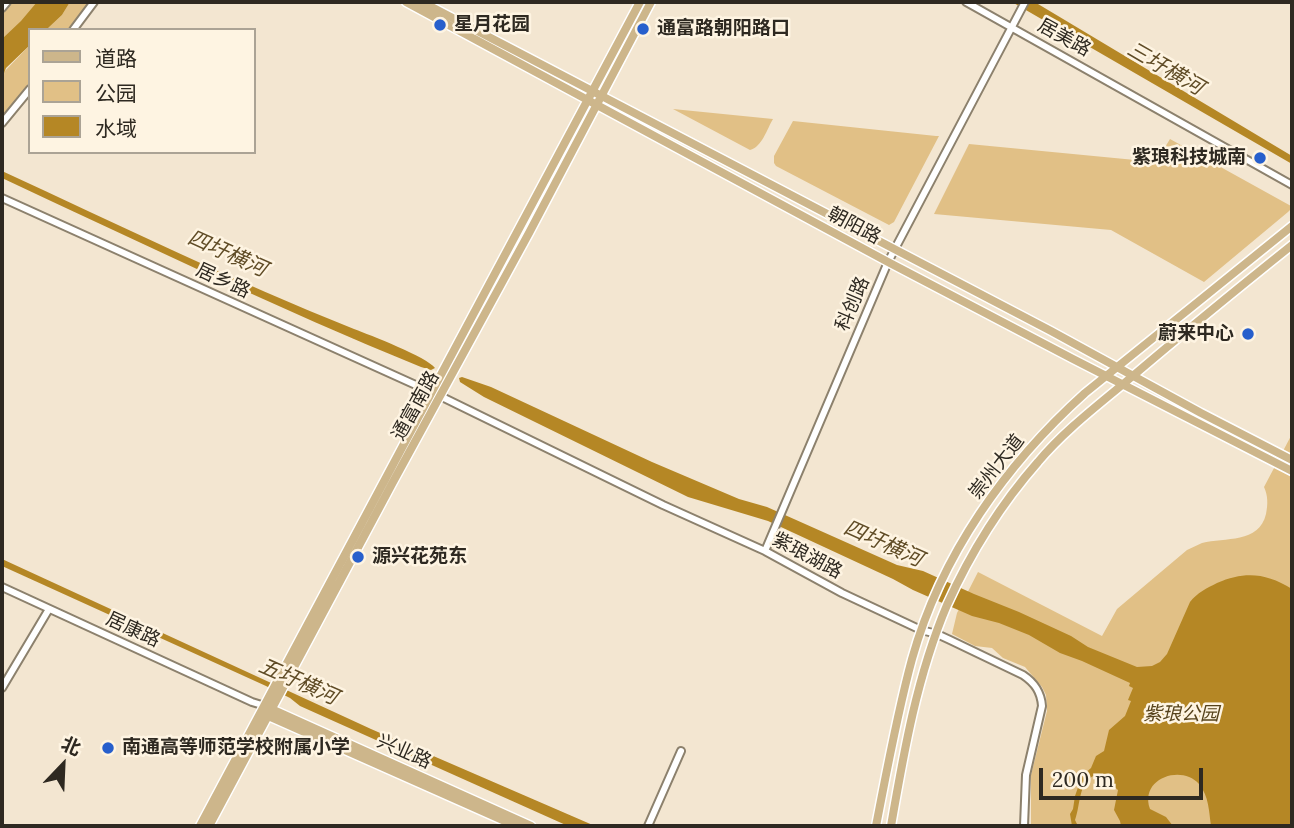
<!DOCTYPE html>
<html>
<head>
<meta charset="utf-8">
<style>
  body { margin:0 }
  #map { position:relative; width:1294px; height:828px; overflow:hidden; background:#f3e6d1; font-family:Lora,"Noto Sans SC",serif }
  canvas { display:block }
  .frame { position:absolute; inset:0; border:4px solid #2e2921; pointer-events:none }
  .legend { position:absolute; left:28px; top:28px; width:228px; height:126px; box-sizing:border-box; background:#fef4e2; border:2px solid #aba395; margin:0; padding:9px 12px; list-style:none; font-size:21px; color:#2e2921 }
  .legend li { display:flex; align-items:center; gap:14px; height:35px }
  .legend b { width:35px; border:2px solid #aba395 }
  .north { position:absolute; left:28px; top:730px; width:70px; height:70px; -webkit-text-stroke:5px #fef4e2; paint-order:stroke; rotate:23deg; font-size:19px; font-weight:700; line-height:28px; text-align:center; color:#2e2921 }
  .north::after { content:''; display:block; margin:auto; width:24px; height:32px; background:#2e2921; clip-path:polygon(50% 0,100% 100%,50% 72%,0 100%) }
  .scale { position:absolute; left:1039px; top:768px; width:164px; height:32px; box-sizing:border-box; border:4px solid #2e2921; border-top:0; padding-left:9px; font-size:21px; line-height:24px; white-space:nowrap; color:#2e2921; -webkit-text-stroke:5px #fef4e2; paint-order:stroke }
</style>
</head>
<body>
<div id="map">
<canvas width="1294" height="828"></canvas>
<div class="frame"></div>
<ul class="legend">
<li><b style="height:9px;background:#cdb68b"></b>道路</li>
<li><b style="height:19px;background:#e1c086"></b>公园</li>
<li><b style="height:19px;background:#b58725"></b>水域</li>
</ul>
<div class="north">北</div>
<div class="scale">200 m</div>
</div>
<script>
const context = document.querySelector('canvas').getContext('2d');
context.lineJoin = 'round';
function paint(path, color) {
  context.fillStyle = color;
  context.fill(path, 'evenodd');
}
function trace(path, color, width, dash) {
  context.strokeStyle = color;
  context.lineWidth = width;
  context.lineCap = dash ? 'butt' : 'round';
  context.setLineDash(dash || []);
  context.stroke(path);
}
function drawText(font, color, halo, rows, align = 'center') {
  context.font = font + ' Lora,"Noto Sans SC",serif';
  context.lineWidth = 5;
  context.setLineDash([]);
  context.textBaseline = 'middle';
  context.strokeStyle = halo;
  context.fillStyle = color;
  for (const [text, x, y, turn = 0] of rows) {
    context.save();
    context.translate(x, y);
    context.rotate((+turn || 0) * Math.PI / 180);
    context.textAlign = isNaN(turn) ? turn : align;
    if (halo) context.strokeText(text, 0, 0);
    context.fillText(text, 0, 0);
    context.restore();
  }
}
paint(new Path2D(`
  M11 2H51L2 46V14Z
  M70 2H89L69 30H46L62 15Z
  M30 45V82L2 116V74Z
  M673 109 773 119C767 129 762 147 750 150Z
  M793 121 936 136H939L894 222 889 225 776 166 774 163V156Z
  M1170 139 1291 206 1290 210 1288 212 1204 282 1111 230 934 214 969 144 1156 162Z
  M1292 434V826H1031V775L1047 711 1046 695 1042 687 1025 667 1003 658 992 648 975 646 952 634 957 613 978 572 1102 636 1117 609 1187 550C1192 548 1197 545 1202 543 1225 537 1259 544 1266 514 1268 504 1268 496 1264 487Z`), '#e1c086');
paint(new Path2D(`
  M37 2H70L62 15 46 30H30V45L6 68 2 78V39L21 21Z
  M1012 2H1035L1038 4 1292 156V164Z
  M2 171C119 225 234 281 354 329 370 335 427 357 435 368L431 370 421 367C279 309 141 243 2 178Z
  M462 377 491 387 652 462 739 499 767 507 897 565 923 571 974 594 1019 612 1071 636 1088 647 1137 667 1152 666 1160 662 1167 654 1190 602C1197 593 1207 588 1217 583 1245 571 1266 573 1292 589V826H1211C1209 812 1209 796 1199 784 1182 764 1139 778 1150 809L1166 817 1173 826H1121L1120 821 1114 810 1118 790 1101 775C1078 774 1081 805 1075 820L1078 826H1072L1070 814 1073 809 1075 796 1082 776 1091 768 1096 756 1104 751 1109 730 1125 716 1131 701 1128 700 1133 688 1129 686 1130 683 1082 661 1060 653 1029 635 999 623 972 616 913 590 893 579 768 521 688 497 484 397 460 382 459 378Z
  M2 559 371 729 595 826H568L300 706 290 698 266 686 2 566Z`), '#b58725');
const minor = new Path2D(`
  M966 2 1292 185
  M2 8 7 2
  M73 30 94 2
  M2 123 30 89
  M2 198 440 396 663 505 765 551 842 593 921 630 937 634 950 640 1023 675C1035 683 1041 692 1042 706L1026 775 1024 826
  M765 551 888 262 1025 2
  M2 587 252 702 265 706
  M2 688 49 609
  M648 826 681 751`);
const major = new Path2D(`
  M406 2 888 262 1073 359 1292 471
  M422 2 1051 331 1201 413 1292 460
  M269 708 531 826
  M264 714 516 826
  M200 826 640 2
  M209 826 393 482 529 233 651 2
  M876 826C887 770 897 714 912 659 941 555 1006 464 1085 393L1292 226
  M891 826C904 751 917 676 947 605 970 554 1001 504 1038 462 1064 431 1097 406 1128 380 1182 334 1237 289 1292 245`);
trace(minor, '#8c816d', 10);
trace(major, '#fff', 11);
trace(minor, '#fff', 6);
trace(major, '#cdb68b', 8);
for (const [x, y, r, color] of [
  [440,25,7,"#275fcc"],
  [643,29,7,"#275fcc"],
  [1260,158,7,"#275fcc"],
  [1248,334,7,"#275fcc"],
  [358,557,7,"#275fcc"],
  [108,748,7,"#275fcc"]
]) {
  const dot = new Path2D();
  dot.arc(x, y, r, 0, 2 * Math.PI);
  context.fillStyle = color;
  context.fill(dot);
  trace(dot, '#fef4e2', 2.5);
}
drawText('bold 19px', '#2e2921', '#fef4e2', [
  ["星月花园",454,25],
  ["通富路朝阳路口",657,29],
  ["紫琅科技城南",1246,158,"right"],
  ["蔚来中心",1234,334,"right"],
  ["源兴花苑东",372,557],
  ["南通高等师范学校附属小学",122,748]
], 'left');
drawText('19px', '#2e2921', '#fef4e2', [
  ["居美路",1064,38,29],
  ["朝阳路",854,226,28],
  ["居乡路",223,281,25],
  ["科创路",853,304,-67],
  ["通富南路",416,406,-61],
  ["崇州大道",997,467,-52],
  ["紫琅湖路",807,556,28],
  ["居康路",133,630,25],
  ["兴业路",404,752,24]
]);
drawText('italic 19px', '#56421b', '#fef4e2', [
  ["紫琅公园",1181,715]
]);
drawText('italic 21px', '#604c26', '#fef4e2', [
  ["三圩横河",1165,69,30],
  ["四圩横河",227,254,24],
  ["四圩横河",883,544,24],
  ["五圩横河",298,682,24]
]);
</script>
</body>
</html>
